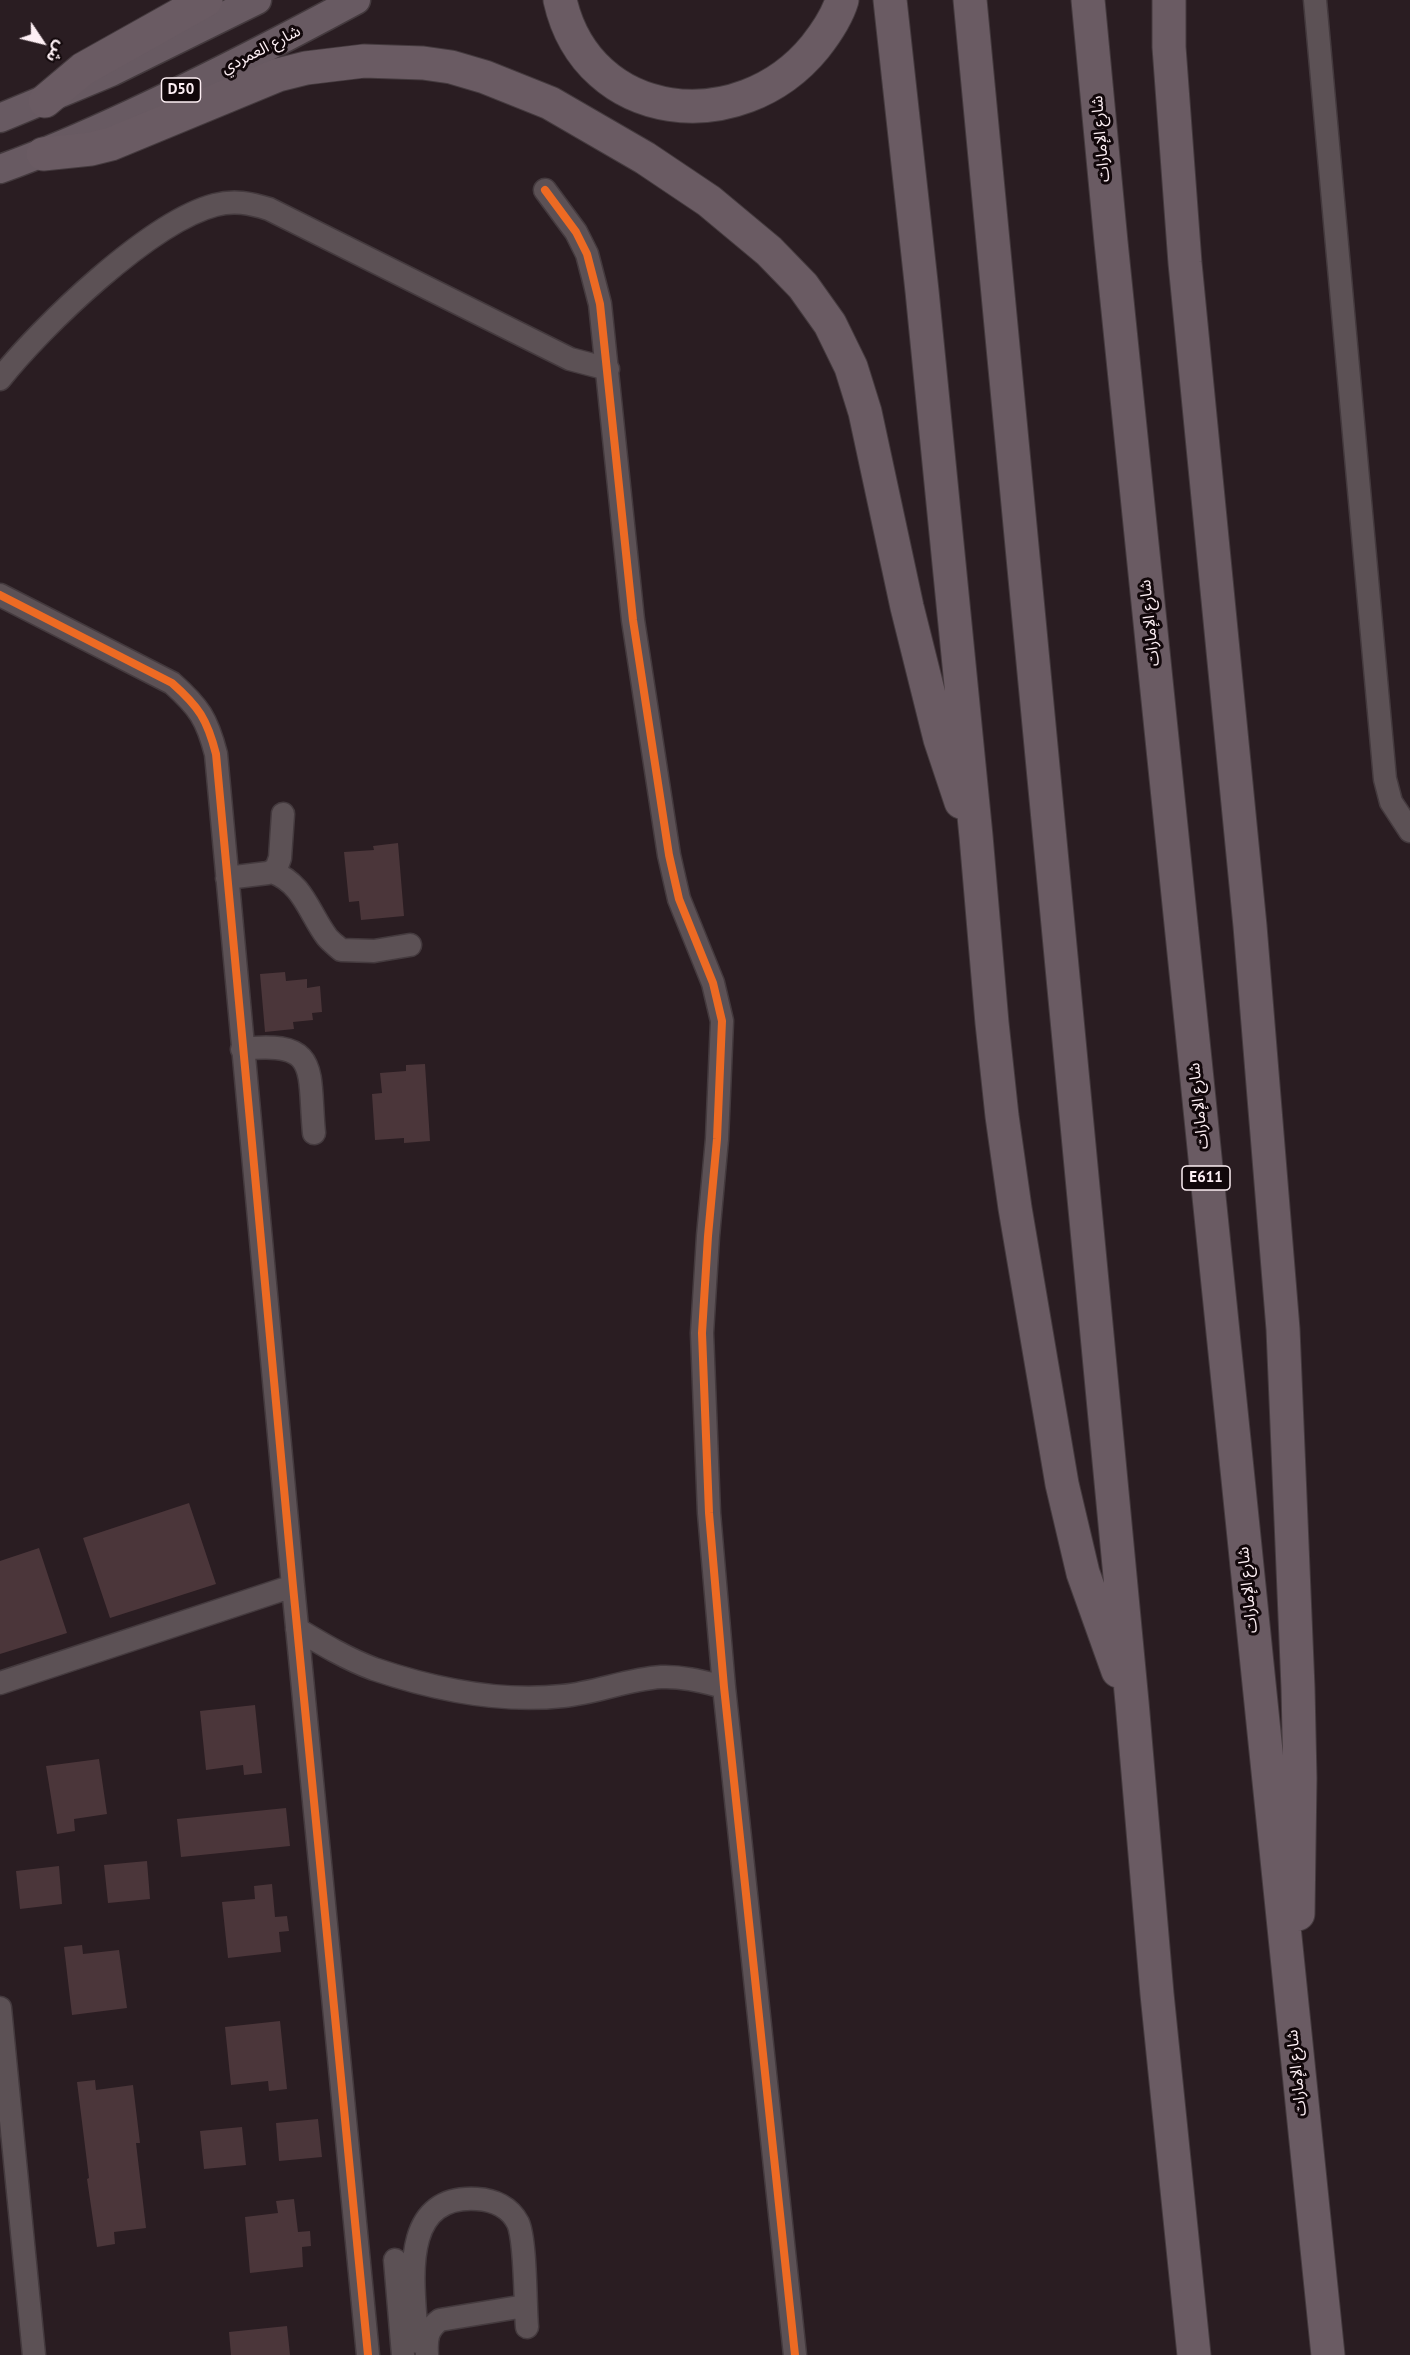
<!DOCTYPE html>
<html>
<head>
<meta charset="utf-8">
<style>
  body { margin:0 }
  #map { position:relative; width:1410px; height:2355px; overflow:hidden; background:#2a1d22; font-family:"PT Sans","Noto Sans Arabic",sans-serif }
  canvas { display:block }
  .north { position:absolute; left:12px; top:12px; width:60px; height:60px; -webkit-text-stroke:4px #11070a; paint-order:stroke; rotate:125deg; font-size:16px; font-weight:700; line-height:24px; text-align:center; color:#fdeff4 }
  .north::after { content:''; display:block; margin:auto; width:21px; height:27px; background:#fdeff4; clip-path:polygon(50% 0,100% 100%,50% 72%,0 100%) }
</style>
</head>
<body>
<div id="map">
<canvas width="1410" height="2355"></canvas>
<div class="north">ش</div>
</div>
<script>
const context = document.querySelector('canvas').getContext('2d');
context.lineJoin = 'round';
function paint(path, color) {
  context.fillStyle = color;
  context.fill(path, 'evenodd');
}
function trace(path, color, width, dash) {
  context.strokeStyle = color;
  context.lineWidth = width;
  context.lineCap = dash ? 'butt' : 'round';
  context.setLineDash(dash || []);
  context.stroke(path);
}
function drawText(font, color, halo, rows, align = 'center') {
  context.font = font + ' "PT Sans","Noto Sans Arabic",sans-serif';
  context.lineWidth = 6;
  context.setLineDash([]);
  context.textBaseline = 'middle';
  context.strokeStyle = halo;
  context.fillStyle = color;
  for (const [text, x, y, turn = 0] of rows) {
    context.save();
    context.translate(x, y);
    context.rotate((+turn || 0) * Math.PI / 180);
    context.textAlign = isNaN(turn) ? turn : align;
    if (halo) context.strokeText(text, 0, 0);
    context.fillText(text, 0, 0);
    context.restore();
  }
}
paint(new Path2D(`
  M398 843 404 916 361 920 359 901 349 902 344 852 374 850 373 846Z
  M285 972 286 981 307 979V988L320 986 322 1012 312 1013 313 1020 293 1022 294 1029 265 1032 260 974Z
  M425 1064 430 1141 404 1143V1138L375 1140 372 1094 382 1093 380 1073 406 1071V1065Z
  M189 1503 216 1584 110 1618 83 1538Z
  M39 1548 67 1633 0 1654V1561Z
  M255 1705 262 1773 244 1775 243 1765 206 1770 200 1711Z
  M99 1759 107 1814 74 1819 75 1831 57 1834 46 1766Z
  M286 1808 290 1846 181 1857 177 1819Z
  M147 1861 150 1899 108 1903 104 1865Z
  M59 1866 62 1904 20 1909 16 1871Z
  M272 1884 275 1917 287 1916 289 1931 279 1932 281 1952 228 1958 222 1902 255 1899 254 1886Z
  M82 1945 83 1954 119 1950 127 2008 72 2015 64 1947Z
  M280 2021 287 2089 269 2091 268 2081 231 2085 225 2027Z
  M95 2080 96 2090 133 2085 140 2143H136L146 2228 114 2232 115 2244 97 2247 87 2179 89 2178 77 2082Z
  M318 2119 322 2157 279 2161 276 2123Z
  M242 2127 246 2165 204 2169 200 2131Z
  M294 2199 298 2232 310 2231 311 2246 302 2247 303 2267 250 2273 245 2217 278 2213 276 2201Z
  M287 2326 290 2355H231L229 2332Z`), '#4b363a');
const minor = new Path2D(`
  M1315 0 1385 779 1391 802 1410 831
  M545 190 576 232 587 254 600 304 633 620 669 855 679 899 713 983 722 1021 717 1139 708 1236 702 1333 709 1513 724 1687 795 2355
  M0 379C42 326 150 222 215 205 234 200 250 203 269 209L570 359 608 369
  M0 595 172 683C199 707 207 719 216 754L293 1586 368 2355
  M272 872C303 883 309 913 327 937 331 942 337 946 341 950L374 951 410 945
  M227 878 268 873 276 869 280 858 283 814
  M242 1049C321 1040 308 1070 314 1133
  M297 1629C322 1644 347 1659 374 1669 433 1689 500 1703 563 1696 596 1693 628 1679 661 1677 683 1676 704 1682 724 1687
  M0 1683 293 1586
  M0 2008 34 2355
  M395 2260 403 2355
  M417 2342C415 2292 395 2194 477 2199 494 2200 510 2207 518 2223 526 2241 525 2304 527 2327
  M427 2355C426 2339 427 2329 440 2320L525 2306`);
const major = new Path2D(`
  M0 118 111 72 257 0
  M0 169C45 153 88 134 131 114 208 78 282 40 356 0`);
const highway = new Path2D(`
  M560 0C588 124 740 139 815 47 826 33 837 17 842 0
  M890 0 922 291 976 836 992 1023 1002 1116 1015 1208 1062 1484 1083 1573 1118 1671
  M970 0 1132 1702 1157 1994 1194 2355
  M1088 0 1111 242 1328 2355
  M1169 0V47L1185 263 1250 926 1283 1329 1298 1688 1300 1778 1298 1914
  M45 101 83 69 206 0
  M43 154 91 149 111 144 278 75 306 68 364 61 423 63 451 67 485 77 550 103 645 158 709 201 769 251 803 286 830 324 851 367 865 412 907 607 940 739 961 802`);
trace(minor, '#443a3e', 25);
trace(major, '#443a3e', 31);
trace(highway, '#443a3e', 35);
trace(minor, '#5c5155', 22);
trace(major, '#685a62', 28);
trace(highway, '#6a5b63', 33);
trace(new Path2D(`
  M545 190 576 232 587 254 600 304 633 620 669 855 679 899 713 983 722 1021 717 1139 708 1236 702 1333 709 1513 724 1687 795 2355
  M0 595 172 683C199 707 207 719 216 754L293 1586 368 2355`), '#ed6a23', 8);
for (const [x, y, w] of [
  [181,90,39],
  [1206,1178,48]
]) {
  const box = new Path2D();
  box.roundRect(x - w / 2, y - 12, w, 24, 4.5);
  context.fillStyle = '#11070a';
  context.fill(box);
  trace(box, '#fdeff4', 1.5);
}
drawText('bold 15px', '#fdeff4', null, [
  ["D50",181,90],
  ["E611",1206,1178]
]);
drawText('16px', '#fdeff4', '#11070a', [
  ["شارع العمردي",261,50,-27],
  ["شارع الإمارات",1101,139,-95],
  ["شارع الإمارات",1150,623,-96],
  ["شارع الإمارات",1199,1106,-96],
  ["شارع الإمارات",1248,1590,-96],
  ["شارع الإمارات",1297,2073,-96]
]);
</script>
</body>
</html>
